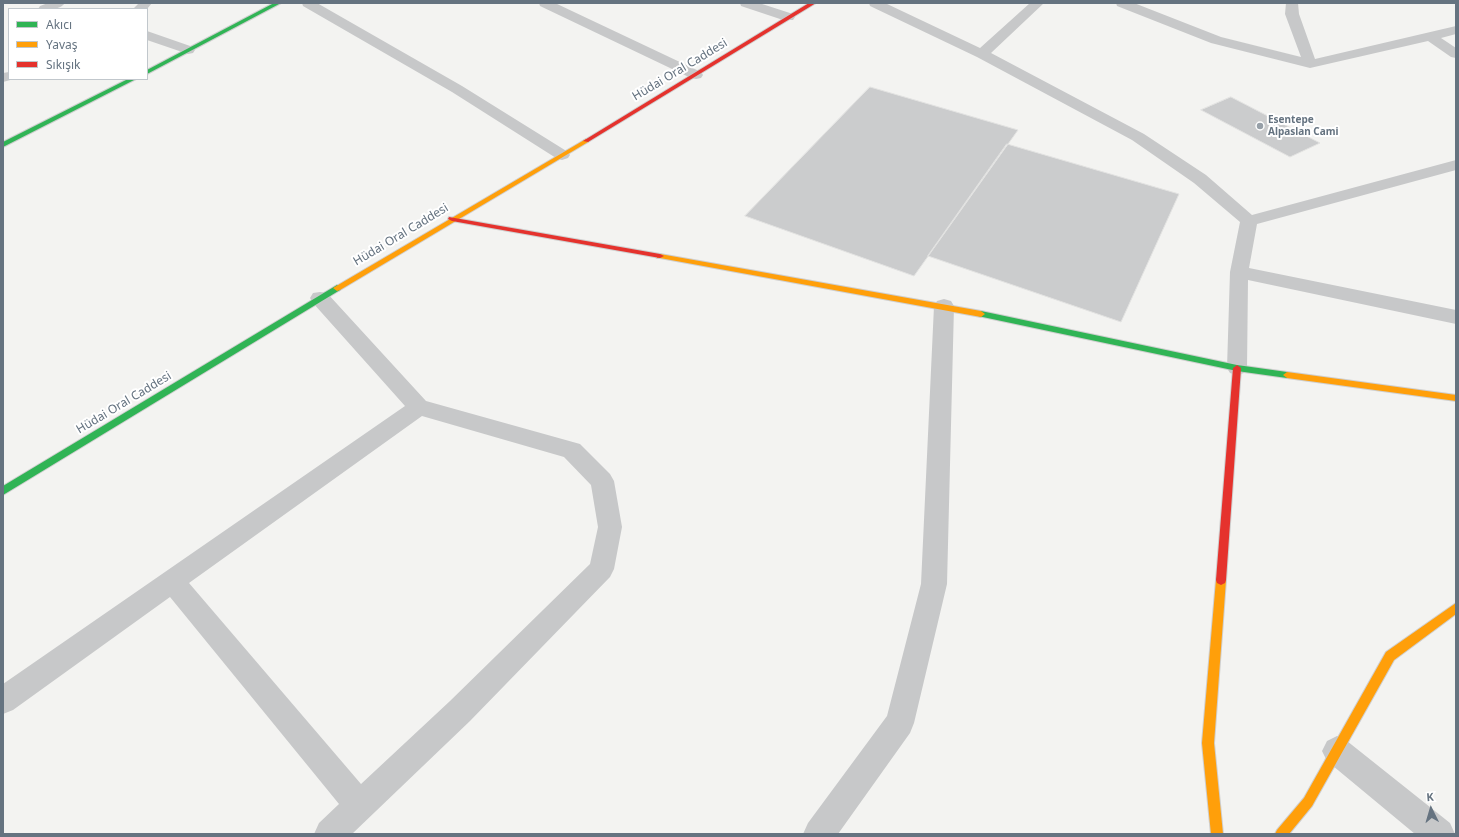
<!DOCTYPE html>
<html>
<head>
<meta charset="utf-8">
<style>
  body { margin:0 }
  #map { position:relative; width:1459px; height:837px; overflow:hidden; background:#f3f3f1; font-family:"Noto Sans",sans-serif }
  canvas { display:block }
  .frame { position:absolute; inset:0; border:4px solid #657380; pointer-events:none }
  .legend { position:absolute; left:8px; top:8px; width:140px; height:72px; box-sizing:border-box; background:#fff; border:1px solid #c1c7cc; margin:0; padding:5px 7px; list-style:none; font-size:12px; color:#657380 }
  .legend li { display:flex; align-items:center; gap:8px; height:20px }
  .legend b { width:20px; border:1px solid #c1c7cc }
  .north { position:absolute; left:1411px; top:789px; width:40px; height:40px; -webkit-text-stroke:3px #fff; paint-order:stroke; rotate:355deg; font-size:11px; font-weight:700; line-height:16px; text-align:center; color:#657380 }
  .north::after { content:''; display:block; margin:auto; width:14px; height:18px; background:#657380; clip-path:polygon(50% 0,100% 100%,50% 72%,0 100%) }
</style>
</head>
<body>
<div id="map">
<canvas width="1459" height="837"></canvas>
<div class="frame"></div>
<ul class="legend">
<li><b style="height:5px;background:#30b455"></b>Akıcı</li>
<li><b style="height:5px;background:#ff9f0a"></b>Yavaş</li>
<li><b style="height:5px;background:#e5322d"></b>Sıkışık</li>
</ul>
<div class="north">K</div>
</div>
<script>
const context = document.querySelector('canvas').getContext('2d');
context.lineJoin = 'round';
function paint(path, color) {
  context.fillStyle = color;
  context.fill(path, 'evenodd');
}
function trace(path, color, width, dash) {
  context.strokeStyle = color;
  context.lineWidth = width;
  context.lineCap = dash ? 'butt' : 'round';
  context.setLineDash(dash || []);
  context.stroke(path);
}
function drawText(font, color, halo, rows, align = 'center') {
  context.font = font + ' "Noto Sans",sans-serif';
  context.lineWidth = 4;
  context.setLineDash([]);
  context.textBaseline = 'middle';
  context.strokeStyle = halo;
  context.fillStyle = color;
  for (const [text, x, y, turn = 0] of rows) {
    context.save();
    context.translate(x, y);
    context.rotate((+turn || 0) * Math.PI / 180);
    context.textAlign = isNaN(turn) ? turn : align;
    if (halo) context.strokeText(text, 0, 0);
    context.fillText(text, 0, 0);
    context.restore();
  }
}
const building = new Path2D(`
  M870 87 1018 130 914 276 745 216Z
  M1231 97 1320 143 1290 157 1201 110Z
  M1007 144 1179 194 1121 322 928 256Z`);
paint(building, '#cbcccd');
trace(building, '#e2e2e1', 1);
const fast = new Path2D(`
  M274 3H281L147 74V70Z
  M128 79H136L3 147V142Z
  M337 285 341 288 340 290 3 495V486Z
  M981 311 1237 365 1287 372 1291 375 1287 378 1237 371 978 316 977 314 978 312Z`);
const slow = new Path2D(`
  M586 139 589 141 588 142 340 290 337 291 333 288Z
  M657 254H660L981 311 985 314 981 317 660 258H657Z
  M1287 372 1456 395V401L1287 378 1283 375Z
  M1221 575 1225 577 1226 580 1214 743 1223 834H1211L1202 743 1216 580 1217 577Z
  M1456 603V614L1394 660 1312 806 1289 834H1275L1277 830 1304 798 1386 652Z`);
const jam = new Path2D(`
  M809 3H816L588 142 583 141Z
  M449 217 660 254 664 256 660 258 452 221 448 219Z
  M1237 365 1241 368 1226 580 1225 583 1221 585 1217 583 1216 580 1233 368Z`);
trace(fast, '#cfcfcf', 2);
trace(slow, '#cfcfcf', 2);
trace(jam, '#cfcfcf', 2);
paint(new Path2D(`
  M48 3H65C59 11 48 9 38 9L40 6Z
  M139 3H152L147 9H133Z
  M302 3H317L462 86 568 152 570 155 568 158 562 160 556 158 452 92 303 6Z
  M539 3H555L701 72 703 75 701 78 696 79 691 78 540 6Z
  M740 3H759L793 14 795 17 793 20H783L741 6Z
  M869 3H885L980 48 1030 3H1044L991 53 1144 134 1206 175 1252 215 1456 160V170L1257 224 1249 268 1456 310V324L1248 280 1247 368 1244 373 1237 375 1230 373 1227 368 1230 272 1240 222 1194 183 1132 140 977 57 870 6Z
  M1116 3H1134L1221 37 1301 57 1285 14 1286 3H1298L1299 14 1315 59 1456 26V34L1441 38 1456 48V58L1451 57 1428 41 1310 68 1211 43 1117 6Z
  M147 31 193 47 195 50 193 53 188 54 147 40Z
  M9 72V79H14L3 82V73Z
  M320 292 327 293 426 401 580 444 610 474 614 481 622 527 614 569 610 577 470 721 352 834H314L319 823 339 804 170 597 13 710 3 714V684L405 406 313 303 310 298 313 293ZM422 416 564 457 591 485 598 527 590 564 450 701 361 784 189 583Z
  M944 299 951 301 954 306 947 584 914 723 910 733 838 834H803L808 823 887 716 921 584 934 306 937 301Z
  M1337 736 1347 741 1450 823 1455 834H1415L1327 761 1322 751 1327 741Z`), '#c7c8c9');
paint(fast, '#30b455');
paint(slow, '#ff9f0a');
paint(jam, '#e5322d');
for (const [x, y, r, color] of [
  [1260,126,4,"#97a0a8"]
]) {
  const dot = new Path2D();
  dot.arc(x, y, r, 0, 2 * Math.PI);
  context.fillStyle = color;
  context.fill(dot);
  trace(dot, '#fff', 1.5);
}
drawText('bold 10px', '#657380', '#fff', [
  ["Esentepe",1268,120],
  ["Alpaslan Cami",1268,132]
], 'left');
drawText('12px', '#657380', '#fff', [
  ["Hüdai Oral Caddesi",680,70,-31],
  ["Hüdai Oral Caddesi",401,235,-31],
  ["Hüdai Oral Caddesi",124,403,-31]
]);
</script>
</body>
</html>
